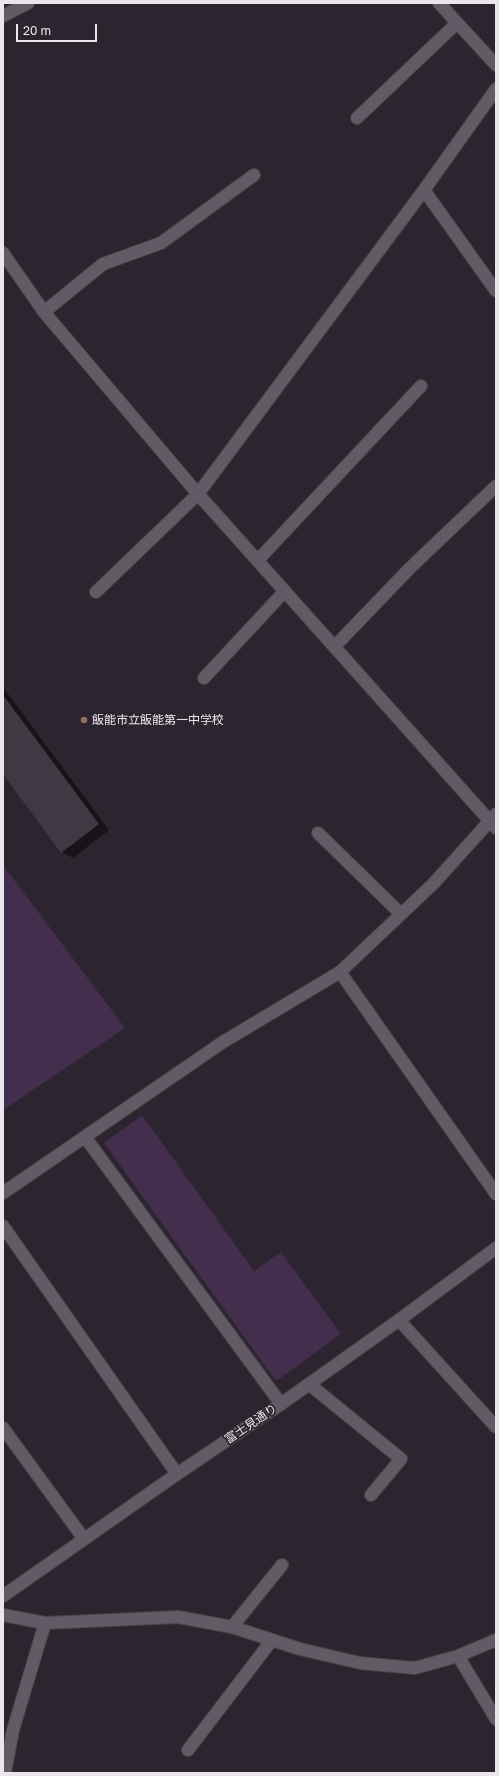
<!DOCTYPE html>
<html>
<head>
<meta charset="utf-8">
<style>
  body { margin:0 }
  #map { position:relative; width:499px; height:1776px; overflow:hidden; background:#2c252f; font-family:"Golos Text",sans-serif }
  canvas { display:block }
  .frame { position:absolute; inset:0; border:4px solid #ebe6ed; pointer-events:none }
  .scale { position:absolute; left:16px; top:24px; width:81px; height:18px; box-sizing:border-box; border:2px solid #ebe6ed; border-top:0; padding-left:5px; font-size:12px; line-height:14px; white-space:nowrap; color:#ebe6ed; -webkit-text-stroke:3px #2c252f; paint-order:stroke }
</style>
</head>
<body>
<div id="map">
<canvas width="499" height="1776"></canvas>
<div class="frame"></div>
<div class="scale">20 m</div>
</div>
<script>
const context = document.querySelector('canvas').getContext('2d');
context.lineJoin = 'round';
function paint(path, color) {
  context.fillStyle = color;
  context.fill(path, 'evenodd');
}
function trace(path, color, width, dash) {
  context.strokeStyle = color;
  context.lineWidth = width;
  context.lineCap = dash ? 'butt' : 'round';
  context.setLineDash(dash || []);
  context.stroke(path);
}
function drawText(font, color, halo, rows, align = 'center') {
  context.font = font + ' "Golos Text","Noto Sans JP",sans-serif';
  context.lineWidth = 3.5;
  context.setLineDash([]);
  context.textBaseline = 'middle';
  context.strokeStyle = halo;
  context.fillStyle = color;
  for (const [text, x, y, turn = 0] of rows) {
    context.save();
    context.translate(x, y);
    context.rotate((+turn || 0) * Math.PI / 180);
    context.textAlign = isNaN(turn) ? turn : align;
    if (halo) context.strokeText(text, 0, 0);
    context.fillText(text, 0, 0);
    context.restore();
  }
}
paint(new Path2D(`
  M3 865 125 1028 3 1110Z
  M142 1115 254 1271 281 1252 341 1334 276 1381 104 1143Z`), '#432e4d');
paint(new Path2D(`
  M3 687 109 830 73 858 62 852 3 773Z`), '#0007');
paint(new Path2D(`
  M3 695 99 824 61 853 3 774Z`), '#403944');
const lane = new Path2D(`
  M3 16 28 3
  M44 312 103 264 161 243 254 175
  M96 592 198 494
  M204 678 285 591
  M318 833 401 914
  M5 1773 13 1730 45 1623`);
const street = new Path2D(`
  M439 3 496 65
  M357 118 457 23
  M424 190 496 291
  M3 253 44 312 198 494 496 828
  M198 494 424 190 496 89
  M258 560 421 386
  M335 646 410 568 496 486
  M340 972 496 1194
  M85 1137 281 1404
  M3 1193 223 1042 340 972 434 883 496 814
  M3 1226 177 1474
  M399 1320 496 1427
  M309 1384 401 1459 371 1495
  M3 1428 84 1539
  M3 1615 45 1623 178 1617 232 1627 300 1649 360 1663 415 1668 458 1656
  M232 1627 282 1565
  M496 1640 458 1656 496 1719
  M188 1750 272 1640`);
const secondary = new Path2D(`
  M3 1596 177 1474 281 1404 399 1320 496 1248`);
trace(lane, '#48424a', 14);
trace(street, '#48424a', 14);
trace(secondary, '#48424a', 14);
trace(lane, '#625b66', 12);
trace(street, '#625b66', 12);
trace(secondary, '#625b66', 12);
for (const [x, y, r, color] of [
  [84,720,4,"#8d6e63"]
]) {
  const dot = new Path2D();
  dot.arc(x, y, r, 0, 2 * Math.PI);
  context.fillStyle = color;
  context.fill(dot);
  trace(dot, '#2c252f', 1.5);
}
drawText('12px', '#ebe6ed', '#2c252f', [
  ["飯能市立飯能第一中学校",92,720]
], 'left');
drawText('12px', '#ebe6ed', '#2c252f', [
  ["富士見通り",251,1424,-34]
]);
</script>
</body>
</html>
